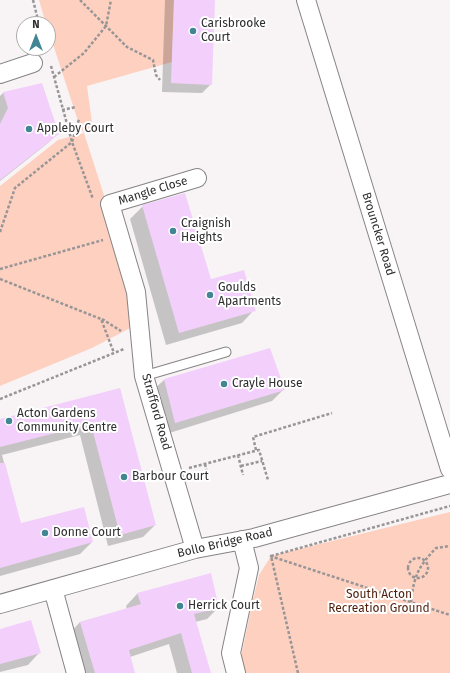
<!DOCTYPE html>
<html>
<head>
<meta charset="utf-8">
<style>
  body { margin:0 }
  #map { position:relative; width:450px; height:673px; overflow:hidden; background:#f8f4f6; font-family:"Fira Sans",sans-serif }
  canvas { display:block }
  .north { position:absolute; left:16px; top:16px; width:40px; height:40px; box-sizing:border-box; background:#fff; border:1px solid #acabab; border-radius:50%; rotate:0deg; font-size:11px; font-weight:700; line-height:16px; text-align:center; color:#2f2e2e }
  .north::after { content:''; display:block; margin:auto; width:14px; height:18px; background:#428694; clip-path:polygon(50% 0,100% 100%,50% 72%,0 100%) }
</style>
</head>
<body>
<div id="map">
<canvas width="450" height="673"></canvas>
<div class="north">N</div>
</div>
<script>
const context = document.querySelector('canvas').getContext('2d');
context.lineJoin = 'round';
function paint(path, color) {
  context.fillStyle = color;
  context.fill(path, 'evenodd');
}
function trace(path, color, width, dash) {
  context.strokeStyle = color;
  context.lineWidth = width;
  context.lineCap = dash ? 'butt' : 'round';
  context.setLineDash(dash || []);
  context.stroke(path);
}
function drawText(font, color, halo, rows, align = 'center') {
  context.font = font + ' "Fira Sans",sans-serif';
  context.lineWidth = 4;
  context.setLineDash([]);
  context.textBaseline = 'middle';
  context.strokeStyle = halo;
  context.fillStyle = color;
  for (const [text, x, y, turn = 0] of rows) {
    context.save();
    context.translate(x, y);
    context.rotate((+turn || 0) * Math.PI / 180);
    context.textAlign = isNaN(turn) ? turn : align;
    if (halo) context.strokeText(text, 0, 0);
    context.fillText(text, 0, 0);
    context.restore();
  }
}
paint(new Path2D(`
  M39 0H174L172 62 87 86 93 130 84 133 135 292 138 324 92 348 0 386V186L58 140 84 133 80 127 48 29V24H46Z
  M450 512V673H245L241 657 252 604 259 575 271 556Z`), '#fed0bf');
paint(new Path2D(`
  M165 0H214L211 84 202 93 162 92Z
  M42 84 57 134 48 143 0 181V96L3 93Z
  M143 206 210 280 254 310 242 323 166 345 130 219Z
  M164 380 284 389 272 401 163 435 152 391Z
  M120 389 155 525 143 537 108 546 80 435 2 455 20 524 92 542 80 554 0 576V420Z
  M210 574 218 608 207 619 195 622 210 673H177L169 644 130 657 134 673H80L69 634 80 622 127 609 126 606 137 594Z
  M0 630 39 653 28 665 0 672Z`), '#0003');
paint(new Path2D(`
  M174 0H215L212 85 171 83Z
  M42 83 59 134 0 180V124L8 108 3 92Z
  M185 193 211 279 244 270 256 311 179 333 142 205Z
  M270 348 285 390 175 423 164 379Z
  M120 388 156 525 120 535 91 424 0 447V419Z
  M0 463H5L21 523 84 507 93 542 0 568Z
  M211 573 219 608 194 614 211 673H192L181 633 129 650 135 673H95L80 622 141 604 137 593Z
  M31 620 41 653 0 664V629Z`), '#f3d0fb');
const lane = new Path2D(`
  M144 376 226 352`);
const street = new Path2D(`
  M306 0 450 469
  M0 74 33 63
  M195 549 144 376 136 292 110 204 197 178
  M53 589 76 673
  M0 604 195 549 254 538 450 484
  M236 673 231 653 249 568 242 540`);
trace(lane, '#878485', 11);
trace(street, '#878485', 20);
trace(new Path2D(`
  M33 0 39 24
  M80 0 127 47 153 60 156 75 160 80
  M51 66 72 142 93 199
  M54 77 84 53 106 26 111 0
  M62 110 76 107
  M0 232 15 188 72 142 79 119
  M0 269 103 240
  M0 279 101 319 114 353
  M102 319 121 331
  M0 399 124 349
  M256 450 253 437 332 413
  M238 455 243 475
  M205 464 207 473
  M241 466 262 461
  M189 468 259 450 268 480
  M270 556 450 615
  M408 568a10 10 0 1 1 20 0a10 10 0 1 1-20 0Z
  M411 602C414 576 418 567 436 548L450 546
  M298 673 271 556 450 506`), '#989597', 2.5, [3, 2]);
trace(lane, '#fff', 9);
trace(street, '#fff', 18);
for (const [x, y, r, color] of [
  [193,31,4,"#428694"],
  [29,129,4,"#428694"],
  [173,231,4,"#428694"],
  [210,295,4,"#428694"],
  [224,384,4,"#428694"],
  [9,421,4,"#428694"],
  [124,477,4,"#428694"],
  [45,533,4,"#428694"],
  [180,606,4,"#428694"]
]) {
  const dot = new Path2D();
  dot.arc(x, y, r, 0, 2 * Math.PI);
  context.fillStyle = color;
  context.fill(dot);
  trace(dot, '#fff', 1.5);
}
drawText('12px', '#2f2e2e', '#fff', [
  ["Carisbrooke",201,24],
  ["Court",201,38],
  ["Appleby Court",37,129],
  ["Craignish",181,224],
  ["Heights",181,238],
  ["Goulds",218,288],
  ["Apartments",218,302],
  ["Crayle House",232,384],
  ["Acton Gardens",17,414],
  ["Community Centre",17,428],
  ["Barbour Court",132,477],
  ["Donne Court",53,533],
  ["Herrick Court",188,606]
], 'left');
drawText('12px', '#2f2e2e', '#fff', [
  ["Mangle Close",153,191,-17],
  ["Brouncker Road",378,234,73],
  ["Strafford Road",156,412,74],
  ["Bollo Bridge Road",225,543,-13]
]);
drawText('12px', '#4f1f0b', '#fff', [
  ["South Acton",379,595],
  ["Recreation Ground",379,609]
]);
</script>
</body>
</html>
